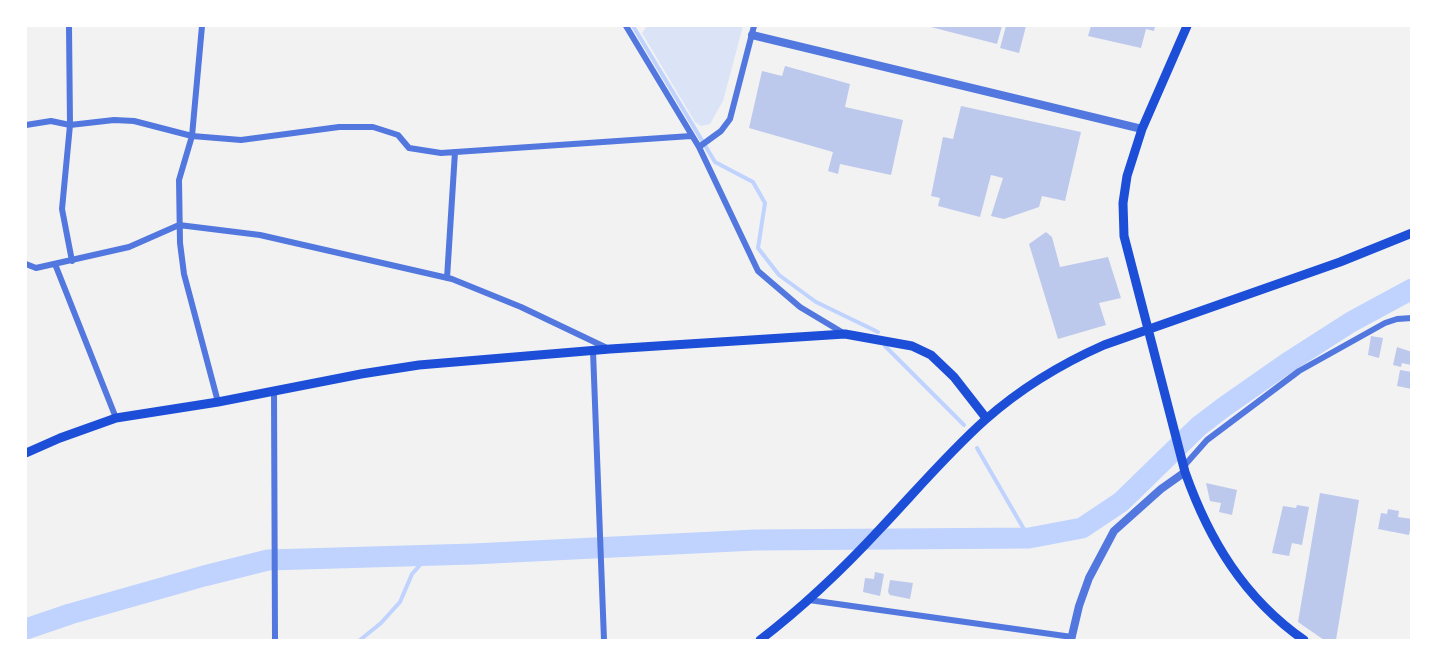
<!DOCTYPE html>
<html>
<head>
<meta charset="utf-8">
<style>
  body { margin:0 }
  #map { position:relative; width:1437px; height:666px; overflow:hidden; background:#f2f2f2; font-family:Quicksand,sans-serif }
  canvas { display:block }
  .frame { position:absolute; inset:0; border:27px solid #fff; pointer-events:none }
</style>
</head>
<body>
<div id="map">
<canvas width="1437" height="666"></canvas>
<div class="frame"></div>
</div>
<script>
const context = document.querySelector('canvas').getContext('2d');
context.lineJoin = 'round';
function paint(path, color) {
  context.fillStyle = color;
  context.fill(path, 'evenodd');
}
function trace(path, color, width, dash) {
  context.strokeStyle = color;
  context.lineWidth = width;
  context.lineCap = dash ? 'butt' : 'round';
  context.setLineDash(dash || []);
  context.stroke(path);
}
paint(new Path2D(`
  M647 26H743L723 101 710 124 701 126 695 122 642 33Z`), '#dbe4f7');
trace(new Path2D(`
  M633 26 715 162 753 182 765 203 758 248 779 275 816 302 878 332
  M885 346 964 425
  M977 448 1029 538
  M360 640 381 623 400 602 412 574 429 555`), '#bfd3fe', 4);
trace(new Path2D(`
  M26 629 70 614 204 576 268 560 473 554 755 540 1029 538 1082 528 1121 502 1199 426 1224 407 1287 363 1351 322 1412 289`), '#bfd3fe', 21);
paint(new Path2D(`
  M927 26H1002L997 44Z
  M1006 26H1026L1019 53 1000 48Z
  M1091 26H1155L1154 31 1146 29 1141 48 1088 36Z
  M785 66 850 84 845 107 903 120 891 175 840 164 838 174 828 171 833 152 749 128 762 71 782 76Z
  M961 106 1081 132 1065 201 1042 196 1039 207 1004 219 991 216 1003 178 991 175 980 217 938 206 940 198 931 196 943 137 953 139Z
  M1046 232 1052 237 1060 267 1108 257 1121 298 1099 303 1106 325 1058 339 1029 244Z
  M1371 336 1383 338 1379 358 1368 355Z
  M1397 347 1412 352 1411 365 1402 363 1401 367 1393 365Z
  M1400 370 1412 372V389L1397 386Z
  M1206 483 1237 490 1232 515 1219 512 1221 503 1210 501Z
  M1320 493 1359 500 1336 640H1324L1298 622Z
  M1297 505 1309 507 1302 545 1292 543 1289 556 1272 553 1283 506 1296 508Z
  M1388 509 1399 511 1398 517 1412 519 1409 535 1378 529 1381 513 1387 514Z
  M875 572 884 574 880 596 863 592 865 578 874 579Z
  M890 580 913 583 910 599 890 595 888 592Z`), '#bdc9ec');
trace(new Path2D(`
  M69 26 70 125 62 209 72 261
  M202 26 192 136 179 180 180 243 184 274 218 402
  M626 26 699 147 758 271 800 307 845 334
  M26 125 51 121 70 125 114 120 134 121 192 136 241 140 339 127H373L398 135 409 148 441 153 691 136
  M699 147 721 131 730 119 754 26
  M26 264 36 268 129 247 179 225 260 235 452 279 521 307 607 348
  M55 264 116 418
  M447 278 455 152
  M593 351 604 640
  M274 391 275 640
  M1184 466 1207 440 1299 371 1385 323 1397 319 1412 318
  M809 600 1072 637`), '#5277de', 6);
trace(new Path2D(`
  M752 35 1142 129
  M1071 640 1079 606 1089 578 1114 531 1161 489 1185 472`), '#5277de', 8);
trace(new Path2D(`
  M1187 26 1142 129 1127 176 1123 203 1124 236 1185 472C1209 540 1244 598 1304 640
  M26 453 60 438 116 418 218 402 361 374 419 365 610 349 845 334 912 346 931 355 954 377 986 418
  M760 640C803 607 843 569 880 529 915 492 947 454 985 420 1020 389 1061 364 1104 345L1340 262 1412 233`), '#1d4ed8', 9);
</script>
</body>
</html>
